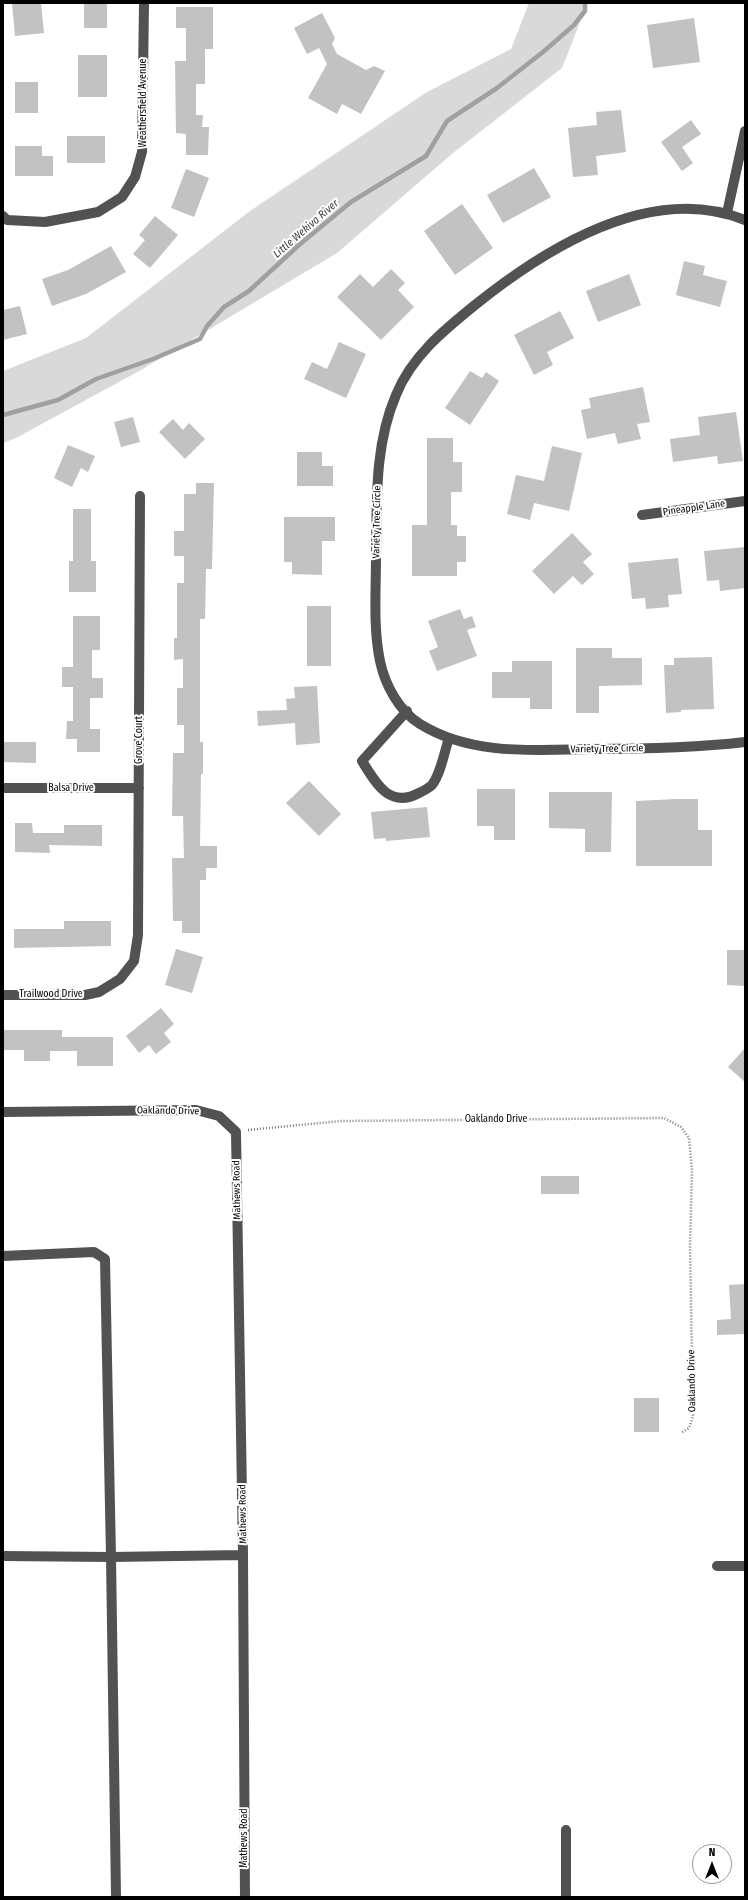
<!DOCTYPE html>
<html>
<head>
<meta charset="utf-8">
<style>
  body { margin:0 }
  #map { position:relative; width:748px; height:1900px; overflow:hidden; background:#fff; font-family:"Fira Sans Condensed",sans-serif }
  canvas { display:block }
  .frame { position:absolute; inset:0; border:4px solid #000; pointer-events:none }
  .north { position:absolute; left:692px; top:1844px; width:40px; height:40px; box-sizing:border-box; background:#fff; border:1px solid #999; border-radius:50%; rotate:0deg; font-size:11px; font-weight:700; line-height:16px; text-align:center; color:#000 }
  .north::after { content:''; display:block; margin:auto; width:14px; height:18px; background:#000; clip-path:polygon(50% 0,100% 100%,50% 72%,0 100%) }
</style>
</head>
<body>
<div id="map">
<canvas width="748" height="1900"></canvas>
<div class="frame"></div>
<div class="north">N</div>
</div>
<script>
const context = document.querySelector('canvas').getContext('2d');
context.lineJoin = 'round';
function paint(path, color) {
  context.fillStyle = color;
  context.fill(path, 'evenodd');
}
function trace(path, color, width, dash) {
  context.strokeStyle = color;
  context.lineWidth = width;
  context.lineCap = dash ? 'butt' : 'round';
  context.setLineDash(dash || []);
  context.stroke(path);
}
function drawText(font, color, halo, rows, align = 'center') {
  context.font = font + ' "Fira Sans Condensed",sans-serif';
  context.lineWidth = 4;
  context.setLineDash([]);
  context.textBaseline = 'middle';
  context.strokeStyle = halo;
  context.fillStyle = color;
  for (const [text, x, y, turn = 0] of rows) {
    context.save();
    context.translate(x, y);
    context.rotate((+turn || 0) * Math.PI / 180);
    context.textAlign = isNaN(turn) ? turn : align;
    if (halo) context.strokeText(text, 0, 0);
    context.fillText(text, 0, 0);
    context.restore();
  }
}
paint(new Path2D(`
  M529 3H583L582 17 562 68 453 153 337 253 141 370 16 438 3 443V371L86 338 250 211 427 92 511 49Z`), '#d9d9d9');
trace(new Path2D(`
  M3 415 58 400 96 379 153 359 200 339 207 326 224 307 249 291 299 245 351 202 426 156 447 121 497 88 543 52 574 25 585 11V3`), '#a0a0a0', 4.5);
paint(new Path2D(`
  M41 3 44 33 15 36 12 4Z
  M84 3H107V28H84Z
  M176 7H213V49H205V84H196V115H203L202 127H209L208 155H186V134L176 133 175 61H186V28H176Z
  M322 13 335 38 332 44 337 54 366 70 374 66 385 71 361 114 342 104 337 114 308 98 327 64 319 48 307 54 294 28Z
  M694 18 700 62 653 68 647 25Z
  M78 55H107V97H78Z
  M15 82H38V113H15Z
  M621 110 626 152 596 156 598 175 573 177 568 128 597 125 596 112Z
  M691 120 701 134 682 147 693 163 682 171 661 142Z
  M67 136H105V163H67Z
  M15 146H42V156H53V176H15Z
  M534 168 551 197 503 223 487 195Z
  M186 169 209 178 194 217 171 208Z
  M462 204 493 248 455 275 424 231Z
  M155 216 178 235 150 268 133 254 145 240 139 235Z
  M111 246 126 272 86 294 52 306 42 279 68 270Z
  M684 261 705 266 703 275 727 281 720 307 676 295Z
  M391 269 405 283 398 290 414 307 381 340 337 297 360 274 373 287Z
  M629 274 641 305 598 322 586 291Z
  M20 306 27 334 3 340V310Z
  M560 311 574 338 547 352 553 365 534 375 514 335Z
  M339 342 366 354 346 398 304 379 312 362 327 369Z
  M470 371 482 378 486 372 499 381 470 425 445 408Z
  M643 387 650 422 637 424 641 439 618 444 615 433 587 439 581 410 591 408 589 398Z
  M736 412 743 461 718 464 717 456 673 462 670 439 700 435 698 417Z
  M133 417 140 442 121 447 114 422Z
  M173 419 183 430 189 423 205 439 185 459 159 432Z
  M427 438H453V462H462V492H451V525H457V536H466V562H457V576H412V525H427Z
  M68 445 95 456 88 472 81 468 72 487 54 478Z
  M552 446 582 453 569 511 534 503 530 520 507 514 516 475 544 481Z
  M297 452H322V466H333V486H297Z
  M196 483H214L212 569H206L205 619H200V742H203V774H201L200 846H217V868H206V880H200V933H182V921H173L172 858H184L183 816H172L173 753H184V725H177V688H183V659L174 660V638H177V583H184V556H174V531H184V494H196Z
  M73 509H91V561H96V592H69V561H73Z
  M284 517H335V541H322V575L292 574V562H284Z
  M572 533 592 554 583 562 594 574 582 585 573 576 554 594 532 571Z
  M745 547V588L720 591 719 580 707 581 704 551Z
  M678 558 682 594 668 595 669 607 646 609 645 598 632 599 628 563Z
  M307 606H331V666H307Z
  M460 609 464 619 472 616 476 627 467 630 477 656 437 671 429 651 438 647 428 621Z
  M73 616H100V650H92V678H103V698H90V729H100V752H77V739H66L67 721H73V687H62V667H73Z
  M576 648H612V658H642V685L599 686V713H576Z
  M712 657 714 709 681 710V712L666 713 664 665H674V658Z
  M512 661H552V709H530V698H492V672H512Z
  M317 686 320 743 296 745 295 723 258 726 257 711 287 710 286 699 295 698 294 687Z
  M3 742H36V763L3 762Z
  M309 781 341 814 319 836 286 803Z
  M477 789H515V840H494V826H477Z
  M549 792H612L611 852H585V829L549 828Z
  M676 799H698V830H712V866H636V801Z
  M427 807 430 837 386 841V838L374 839 371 812Z
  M15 823H32L33 833H64V825H102V846L49 845 50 853 15 852Z
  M64 921H111V946L14 948V929H64Z
  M176 949 203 957 192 993 165 985Z
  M727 950H745V986L727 985Z
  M161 1008 174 1024 164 1033 171 1042 156 1054 149 1045 139 1053 126 1036Z
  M3 1030H62V1037H113V1066H77V1051H50V1061H24V1050H3Z
  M745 1048V1082L728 1067Z
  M541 1176H579V1194H541Z
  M745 1284V1334L717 1335V1320L731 1319 729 1285Z
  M634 1398H659V1432H634Z`), '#c2c2c2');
trace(new Path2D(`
  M248 1130 341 1121 664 1118 681 1127 689 1138 692 1170 690 1246 693 1417 689 1428 681 1433`), '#747474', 2.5, [1, 2]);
trace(new Path2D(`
  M727 213 745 131
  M3 216 7 220 45 222 98 212 122 197 135 177 142 152 144 3
  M745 220C651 182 546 248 475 305 444 330 411 357 396 395 374 446 377 503 376 557 376 592 373 627 380 661 385 685 399 711 420 724 472 756 534 750 591 749 643 749 694 748 745 742
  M642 515 745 501
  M407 711 362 761C376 783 389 809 419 793 423 791 429 788 432 785 441 773 444 753 449 738
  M3 788H139
  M3 995H85L99 992 120 979 134 961 138 935 140 496
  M3 1112 196 1110 219 1116 236 1132 243 1555 245 1897
  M3 1256 94 1252 105 1259 111 1557 3 1556
  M717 1566H745
  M116 1897 111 1557 243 1555
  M566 1897V1830`), '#525252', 10);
drawText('10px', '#000', '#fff', [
  ["Weathersfield Avenue",143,103,-90],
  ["Pineapple Lane",694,508,-8],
  ["Variety Tree Circle",377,522,-89],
  ["Grove Court",139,740,-90],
  ["Variety Tree Circle",607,749,-1],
  ["Balsa Drive",71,788],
  ["Trailwood Drive",51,994],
  ["Oaklando Drive",168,1111,1],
  ["Oaklando Drive",496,1119],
  ["Mathews Road",237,1190,-91],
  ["Oaklando Drive",692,1381,-91],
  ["Mathews Road",243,1514,-91],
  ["Mathews Road",244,1838,-90]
]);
drawText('italic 11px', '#414141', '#fff', [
  ["Little Wekiva River",306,229,-41]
]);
</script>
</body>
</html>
